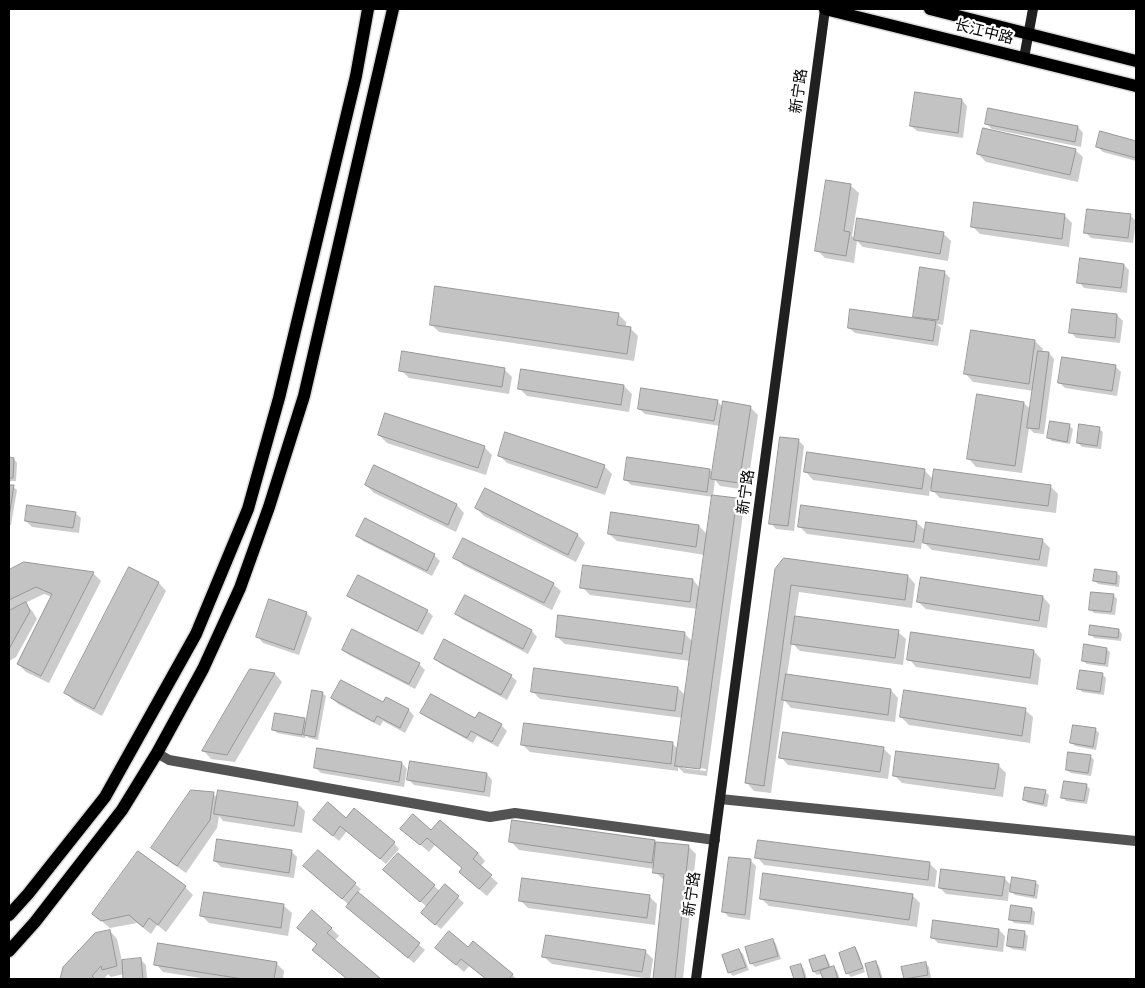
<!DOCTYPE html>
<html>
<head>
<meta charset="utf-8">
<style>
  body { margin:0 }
  #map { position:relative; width:1145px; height:988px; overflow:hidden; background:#fff; font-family:Raleway,sans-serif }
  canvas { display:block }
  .frame { position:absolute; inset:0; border:10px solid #000; pointer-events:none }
</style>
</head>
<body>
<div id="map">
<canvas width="1145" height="988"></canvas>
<div class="frame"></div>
</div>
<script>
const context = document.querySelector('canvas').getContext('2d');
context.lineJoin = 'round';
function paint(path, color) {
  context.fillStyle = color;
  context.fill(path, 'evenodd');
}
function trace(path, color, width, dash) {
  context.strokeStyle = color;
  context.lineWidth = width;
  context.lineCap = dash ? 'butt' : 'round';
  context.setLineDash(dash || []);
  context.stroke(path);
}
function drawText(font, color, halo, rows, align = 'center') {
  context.font = font + ' Raleway,"Noto Sans SC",sans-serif';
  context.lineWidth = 4.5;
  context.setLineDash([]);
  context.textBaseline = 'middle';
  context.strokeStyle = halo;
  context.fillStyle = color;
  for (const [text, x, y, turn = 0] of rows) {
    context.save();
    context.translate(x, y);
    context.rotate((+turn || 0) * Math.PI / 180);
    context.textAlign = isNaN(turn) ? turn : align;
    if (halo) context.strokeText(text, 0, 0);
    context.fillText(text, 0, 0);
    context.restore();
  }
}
paint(new Path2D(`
  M962 100 967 106 963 138 917 131 911 126Z
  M986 123 1078 127 1083 133 1081 147 992 129Z
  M1101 133 1136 143V161L1103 152 1097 146Z
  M1075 150 1083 157 1078 182 986 162 978 154Z
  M851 186 859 193 852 236 855 239 944 234 951 241 948 261 863 247 857 241 854 263 825 258 817 250Z
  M1064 215 1072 223 1069 247 980 234 972 226Z
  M1130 215 1136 221 1133 243 1091 238 1085 232Z
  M1124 265 1129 270 1127 293 1084 288 1079 282Z
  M944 272 950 278 943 325 937 324 941 328 938 346 855 333 849 328 919 320 915 316Z
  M618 314 626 322V328H630L638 336 634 361 439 332 431 324Z
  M1117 315 1123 321 1120 343 1076 338 1071 332Z
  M972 332 1035 341 1043 349 1042 352 1049 353 1054 359 1044 434 1034 433 1029 428 1022 473 976 467 969 459 1024 403 1031 410 1034 391 973 382 966 374Z
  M1115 366 1121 372 1117 396 1065 388 1059 382Z
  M504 369 512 377 509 394 409 378 401 370Z
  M624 386 632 394 629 412 527 396 519 388Z
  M717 401 723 407H750L758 415 747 490 720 486 715 480 713 496 736 499 744 507 707 776 684 773 678 767V771L530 752 522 744H673L678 749 683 718 540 699 532 691 678 688 686 696 690 661 565 644 557 637 685 634 693 642 698 609 590 595 582 587 584 566 693 580 700 588 705 555 617 541 609 534 699 526 708 535 713 497 631 485 625 479 710 470 713 474 720 426 645 414 639 409ZM683 765 706 769V771L683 768Z
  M1069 426 1073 429 1070 444 1052 441 1049 438Z
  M1099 429 1103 432 1101 449 1082 447 1078 443Z
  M379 435 484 447 492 455 486 475 387 443Z
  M799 441 804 446 794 531 776 529 771 523Z
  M499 455 604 466 612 474 605 495 507 463Z
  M9 459H14L17 463 16 481H9Z
  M375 467 457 505 464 513 456 532 374 493 366 485Z
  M924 470 933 479 1050 486 1058 494 1056 513 940 498 930 488 929 496 813 480 806 472Z
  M9 486 13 487 17 490 11 525H9Z
  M485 490 578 535 585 543 576 562 484 516 476 508Z
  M75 513 81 518 79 533 32 527 26 521Z
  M916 522 926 531 1042 540 1050 548 1047 567 932 550 922 541 921 549 807 534 799 526Z
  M358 535 434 555 440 561 432 576 363 541Z
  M455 557 553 584 561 591 552 610 463 565Z
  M24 564 93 573 101 581 49 683 26 672 18 664 52 597 44 594 25 603 33 612 37 619 16 657 9 661V571Z
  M130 569 159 583 166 591 102 716 74 701 66 693Z
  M776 569 908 576 915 584 912 608 799 592 795 618 898 632 906 639 903 665 800 651 792 643 787 675 891 690 898 698 895 722 791 708 784 700 771 793 754 791 747 783Z
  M1116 573 1120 576 1119 587 1098 584 1095 581Z
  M1113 595 1117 599 1115 615 1094 613 1090 609Z
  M349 596 427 611 433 616 423 635 355 601Z
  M465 597 532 631 537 637 528 654 462 619 456 614Z
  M1043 597 1050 605 1047 628 926 609 918 602Z
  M306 613 312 618 299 655 263 643 258 637Z
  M1119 630 1122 634 1121 641 1094 638 1091 634Z
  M1106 649 1110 652 1108 667 1087 664 1083 661Z
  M343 650 419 664 425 670 415 689 349 655Z
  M1034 651 1041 659 1038 685 916 667 909 659Z
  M435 659 511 676 517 681 507 700 441 664Z
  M251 670 275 674 282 682 235 762 211 759 204 751Z
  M1102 674 1106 678 1104 695 1082 692 1079 688Z
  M322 693 326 696 318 740 309 738 306 735 305 738 277 733 273 729 304 719 307 722Z
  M332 698 383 704 387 698 409 710 414 716 405 733 383 721 380 726 338 704Z
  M1025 710 1033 717 1030 743 909 725 901 717Z
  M422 712 476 720 501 725 507 731 498 747 477 736 473 743 428 718Z
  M1095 729 1099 733 1096 750 1075 746 1072 743Z
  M883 748 891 756 888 779 788 765 781 757Z
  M1090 756 1094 760 1091 776 1071 773 1067 770Z
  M402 763 407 769 404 787 321 773 315 767Z
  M998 765 1006 773 1003 797 902 783 894 775Z
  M487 774 492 780 490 797 414 785 408 779Z
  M1086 785 1090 789 1087 804 1066 801 1063 797Z
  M1045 792 1049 795 1047 807 1028 803 1024 800Z
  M213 794 218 798 297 803 305 811 302 833 223 821 219 816 217 828 186 873 160 855 152 848Z
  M346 819 394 843 399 849 386 864 347 831 339 841 320 825Z
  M431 832 478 853 485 861 480 867 498 883 487 896 468 880 464 869 435 845 429 852 410 836Z
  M511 842H655L688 846 696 854 683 979H654L664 880 655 872V869L519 850Z
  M292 852 297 857 294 878 221 867 215 861Z
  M139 853 185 887 193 895 166 932 157 925 151 934 137 923 110 928 93 914Z
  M398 855 441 892 445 886 464 903 441 929 428 919 427 907 390 876Z
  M757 857 929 863 937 871 935 887 764 865Z
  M751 861 756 866 750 920 729 917 724 912Z
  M311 872 355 884 361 889 358 893 425 950 414 963 353 912 349 905Z
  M1004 878 1012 886 1035 882 1039 885 1037 899 1015 895 1009 890 1008 901 946 894 940 888Z
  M205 893 284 906 292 913 288 936 209 923 201 915Z
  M912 895 920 903 917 927 769 906 761 898Z
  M649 896 657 904 655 925 528 908 521 901Z
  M1032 909 1035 912 1034 925 1014 923 1010 919Z
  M331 928 339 936 334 941 379 979H347L322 957 318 945 307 935Z
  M999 930 1005 936 1003 952 938 943 932 937Z
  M110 931 117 939 122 961 141 960 146 965 147 979H125L124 974 111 977 108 974 104 979H61L64 968Z
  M1024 932 1028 936 1026 951 1012 949 1008 946Z
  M773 940 776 944 781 959 755 967 751 963Z
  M473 943 513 975 516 979H486L469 966 464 972 445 955 469 948Z
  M855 948 858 952 865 972 851 977 847 973Z
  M739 950 743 954 749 970 733 976 729 972Z
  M645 951 653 959 650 979 552 964 544 957Z
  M825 956 828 960 831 968H834L837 971 840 979H824L823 973 817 975 814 972Z
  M276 963 284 971 283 979H207L163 972 156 964Z
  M876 963 879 966 883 979H870L866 965Z
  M925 963 929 967 931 978 905 979 903 968Z
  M800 965 804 969 807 979H795L792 968Z`), '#0003');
const building = new Path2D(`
  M915 92 962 99 958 133 910 126Z
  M988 108 1078 126 1075 142 985 124Z
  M983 128 1076 149 1070 175 977 154Z
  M1100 131 1136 141V158L1096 147Z
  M826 180 851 184 844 231 850 232 846 256 815 251Z
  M974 202 1065 214 1062 239 971 227Z
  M1087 209 1131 214 1128 238 1084 233Z
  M857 218 944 232 940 254 854 240Z
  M1080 258 1124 264 1121 288 1077 283Z
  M920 267 945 271 938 320 913 317Z
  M435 286 619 313 617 325 631 327 627 354 430 325Z
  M850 309 936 321 933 341 848 328Z
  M1072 309 1117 314 1115 338 1069 333Z
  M971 330 1035 340 1029 384 964 374Z
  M402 351 505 368 502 387 399 371Z
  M1038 351 1049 352 1039 429 1027 428Z
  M1062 357 1116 365 1112 391 1058 383Z
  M521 369 624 385 621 405 518 389Z
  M641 388 718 400 714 421 638 409Z
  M977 394 1024 402 1015 466 967 459Z
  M723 401 751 406 739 483 711 479Z
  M385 413 485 446 478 468 378 435Z
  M1050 421 1070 424 1067 442 1047 438Z
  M1079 424 1100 427 1097 446 1077 443Z
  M505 432 605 465 597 488 498 456Z
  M780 437 799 439 788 526 769 524Z
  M807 452 925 469 922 489 804 472Z
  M9 457 14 458 13 478H9Z
  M627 457 710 469 707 492 624 480Z
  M374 465 457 504 448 525 365 485Z
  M934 469 1051 485 1048 506 931 491Z
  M9 485H14L9 517Z
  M485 488 578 534 568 555 475 508Z
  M712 495 737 498 700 769 675 766Z
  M27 505 76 512 73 528 25 521Z
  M801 505 917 521 914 542 798 527Z
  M611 512 699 525 696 547 608 534Z
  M365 518 435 554 427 571 356 536Z
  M926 522 1043 539 1039 560 923 543Z
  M463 538 554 583 544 603 453 558Z
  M784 558 908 575 905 600 791 585 764 786 745 783 775 569Z
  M24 562 94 572 41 676 17 664 52 594 36 587 9 600V570Z
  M583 565 693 579 690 602 580 588Z
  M129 567 159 582 94 709 64 693Z
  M1095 569 1117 572 1116 584 1093 581Z
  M358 575 428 610 417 631 347 596Z
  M921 577 1043 596 1039 621 917 602Z
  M1091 592 1114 594 1111 612 1089 610Z
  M465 595 532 630 523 649 455 614Z
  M269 599 307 612 294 650 256 637Z
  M26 602 30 611 9 649V611Z
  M558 615 685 632 682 654 556 637Z
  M795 616 899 630 895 658 791 644Z
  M1090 625 1119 629 1118 638 1089 635Z
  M352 629 420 663 409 684 342 650Z
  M911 632 1034 650 1030 678 907 660Z
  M444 639 512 675 501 695 434 659Z
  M1084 644 1107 648 1105 664 1082 661Z
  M534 668 678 687 675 711 531 692Z
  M250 669 275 673 227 755 202 751Z
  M1080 670 1103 673 1100 692 1077 689Z
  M786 674 891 689 888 715 782 700Z
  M341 680 383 702 386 697 409 709 400 728 377 716 374 722 331 698Z
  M312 690 323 692 315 737 304 735Z
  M904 690 1026 708 1022 736 900 717Z
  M431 694 475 718 479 712 502 724 492 742 471 731 467 738 420 713Z
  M275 713 305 718 302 735 272 730Z
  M524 723 673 742 671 764 521 745Z
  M1073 725 1096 728 1093 747 1070 743Z
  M783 732 884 747 880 772 779 758Z
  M317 748 402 762 399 782 314 768Z
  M896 751 999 764 995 789 893 776Z
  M1068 752 1091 755 1088 773 1066 770Z
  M410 761 487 773 484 792 407 780Z
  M1064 781 1087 784 1084 801 1061 798Z
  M1025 787 1046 790 1043 804 1023 800Z
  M191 790 214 792 210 820 177 866 151 848Z
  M218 790 298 802 294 826 214 814Z
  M328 802 346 818 354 808 395 842 380 859 340 826 333 836 313 820Z
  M413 814 431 830 440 820 478 853 473 859 492 875 479 889 459 872 462 868 427 838 420 845 400 829Z
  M512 820 655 840 652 863 509 842Z
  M217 839 292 850 289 873 214 861Z
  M758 840 930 862 928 880 755 858Z
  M656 842 689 845 675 979H653L664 874 653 873Z
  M318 850 356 883 342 899 303 866Z
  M138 851 186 886 158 925 149 918 143 927 129 915 101 921 92 914Z
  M398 853 435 885 420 902 383 870Z
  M729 857 751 859 745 915 722 912Z
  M941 869 1005 877 1002 896 939 888Z
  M763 873 913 894 909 920 760 899Z
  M1012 877 1036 881 1034 896 1010 892Z
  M522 878 650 895 647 918 519 901Z
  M445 884 459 896 435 925 421 913Z
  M204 892 284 904 281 928 200 916Z
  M358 892 420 943 408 958 346 907Z
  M1011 905 1032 908 1030 922 1009 920Z
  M312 910 332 928 327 933 381 979H347L312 950 317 944 297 928Z
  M933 920 999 929 997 947 931 938Z
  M1009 929 1025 931 1023 948 1007 946Z
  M110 930 117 966 102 970 101 966 92 976 95 979H60L63 967 95 933Z
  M449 931 468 947 473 941 513 974 509 979H486L461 959 456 965 435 948Z
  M546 935 646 950 642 972 542 957Z
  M773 939 778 956 750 964 745 947Z
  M158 943 277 962 274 979H243L154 965Z
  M855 947 863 968 846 974 839 953Z
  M739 949 746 967 728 973 722 955Z
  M825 955 829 967 813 972 809 960Z
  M141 958 143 979H123L122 960Z
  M876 961 881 979H869L865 964Z
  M926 962 928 975 904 979 901 967Z
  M801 964 805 979H794L790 967Z
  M834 966 838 979H823L820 971Z`);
paint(building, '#c3c3c3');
trace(building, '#979797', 1);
const primary = new Path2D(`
  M825 9 1136 86
  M930 9 1136 61
  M9 915 28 894 105 797 196 634 248 509 279 398 356 76 368 9
  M9 951 35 922 122 810 157 753 203 669 240 588 269 507 304 396 393 9`);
trace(primary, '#dbdbdb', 15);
trace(new Path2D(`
  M157 753 169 760 490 817 515 813 715 840
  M720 799 1136 841`), '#535353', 10);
trace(new Path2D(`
  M1024 58 1033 9
  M696 979 825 9`), '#202020', 10);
trace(primary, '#000', 12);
drawText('15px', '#000', '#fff', [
  ["长江中路",984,32,14],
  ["新宁路",799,91,-82],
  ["新宁路",746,492,-82],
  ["新宁路",692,894,-82]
]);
</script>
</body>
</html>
